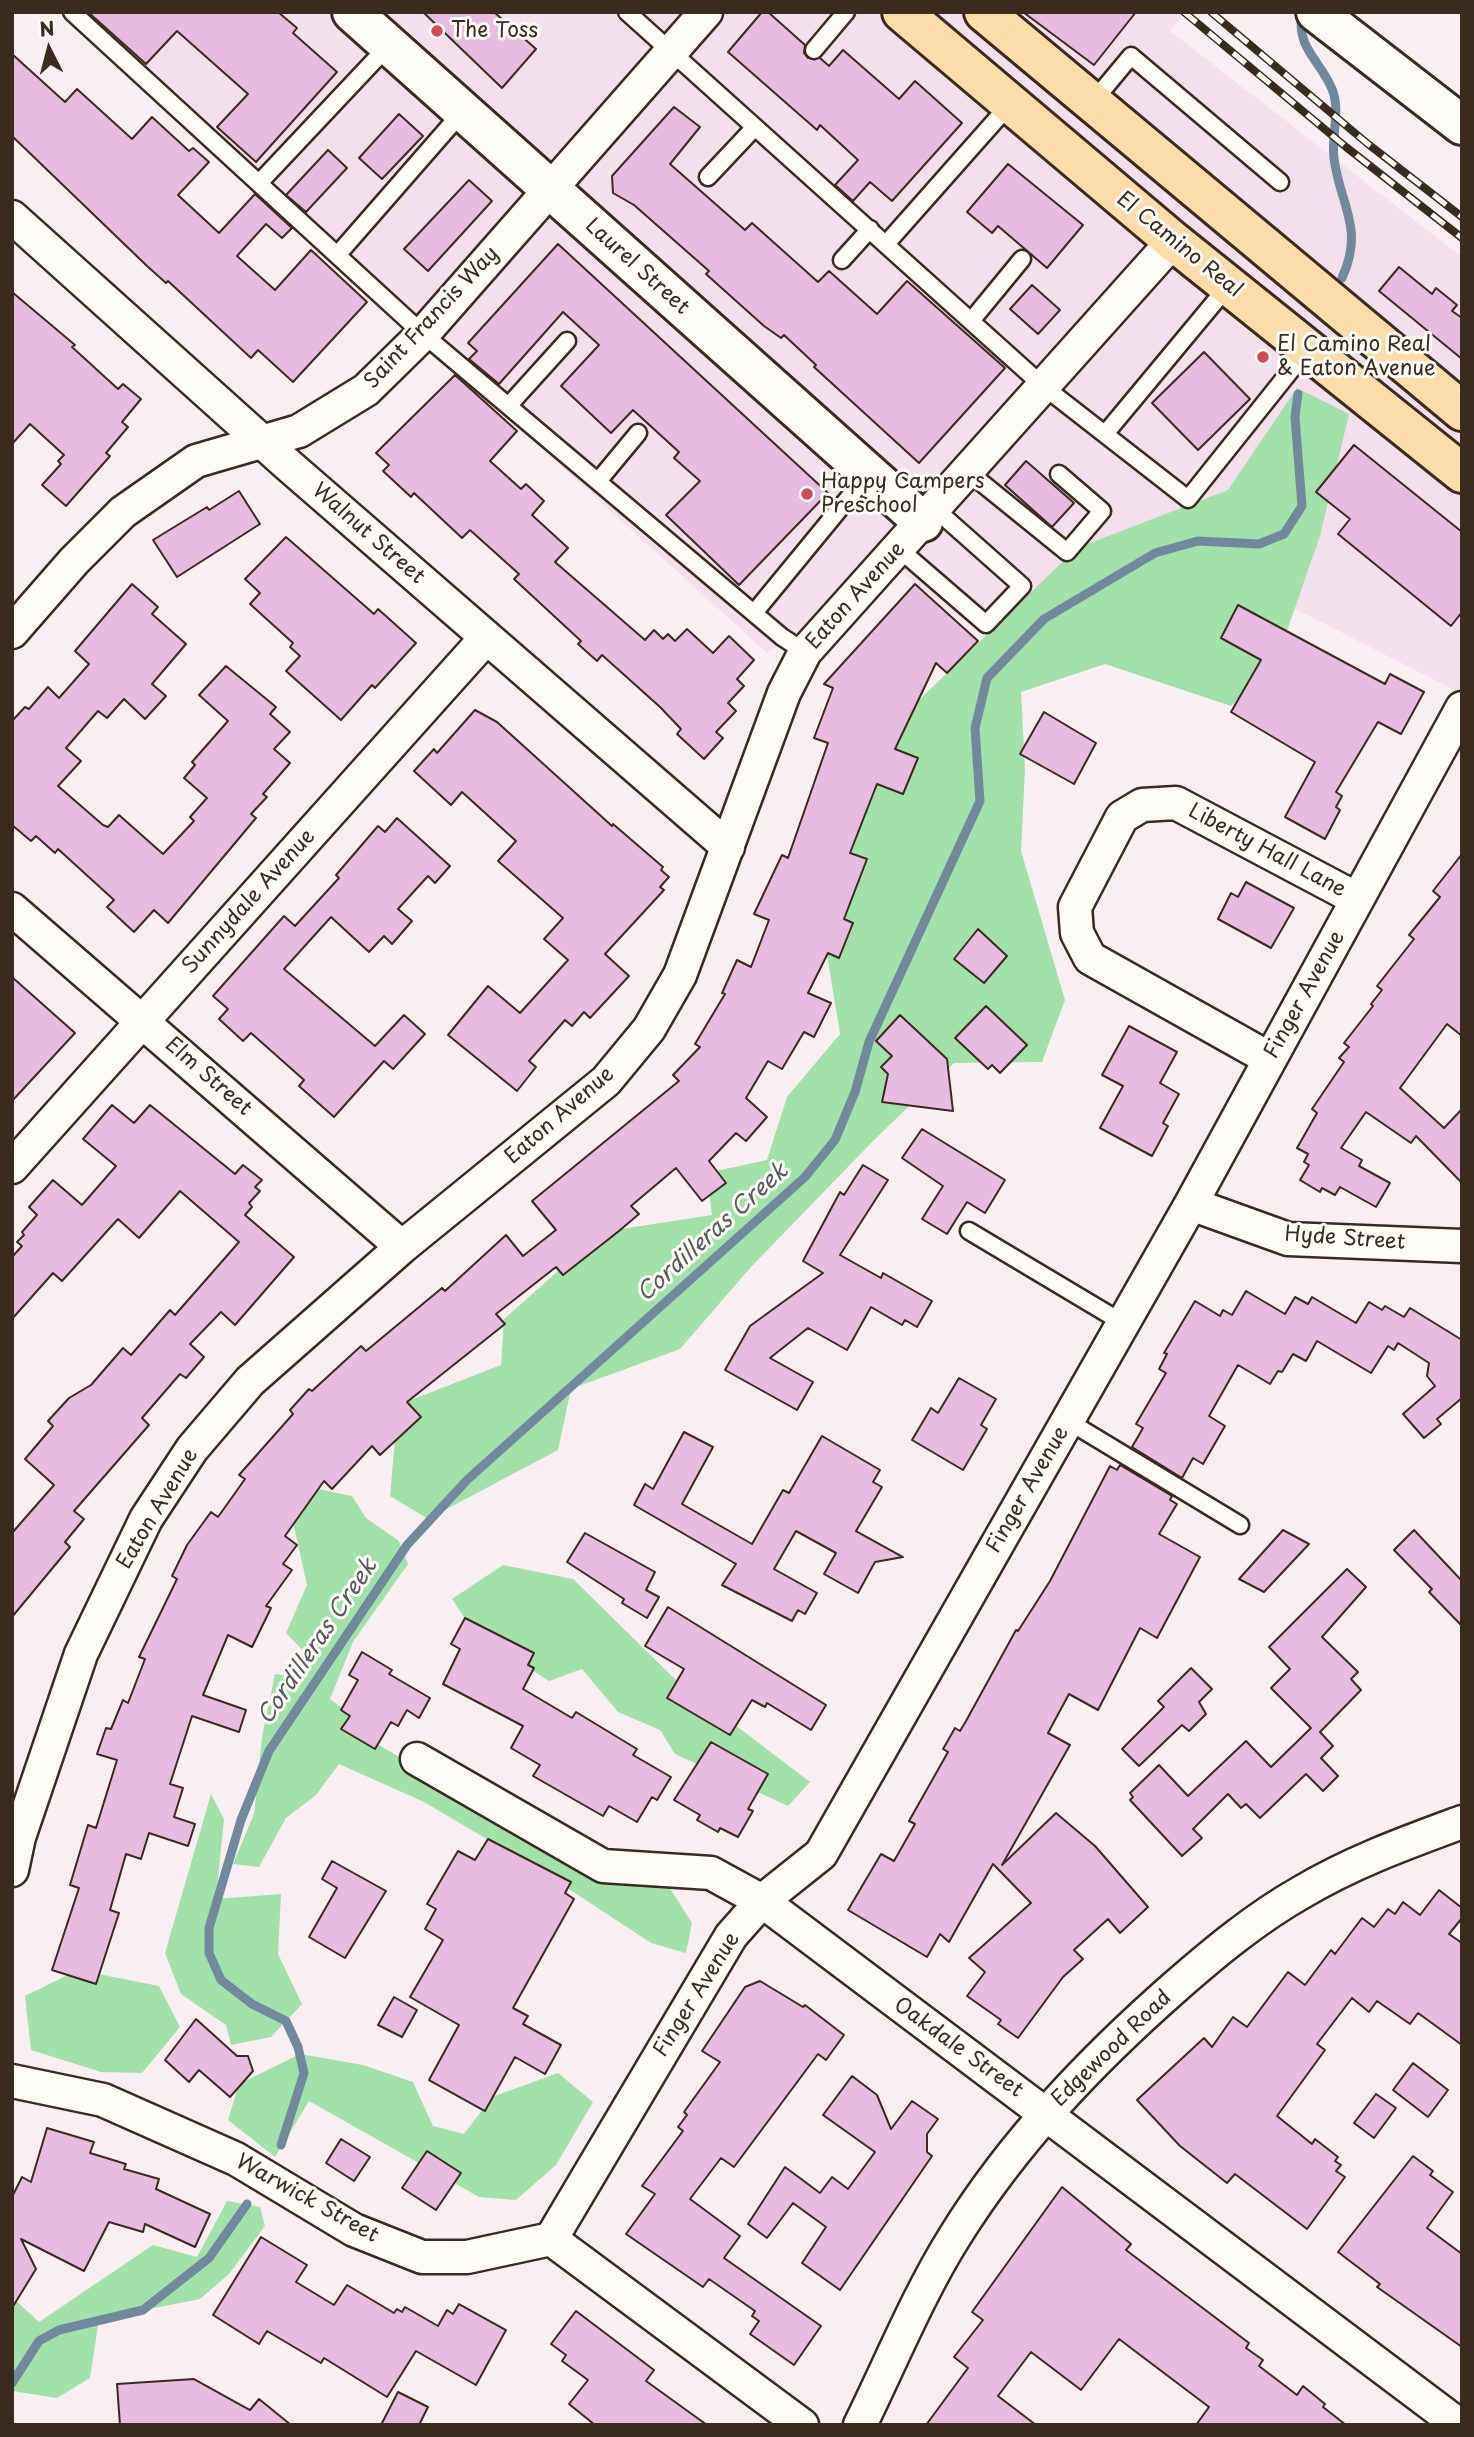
<!DOCTYPE html>
<html>
<head>
<meta charset="utf-8">
<style>
  body { margin:0 }
  #map { position:relative; width:1474px; height:2437px; overflow:hidden; background:#f9eff2; font-family:"Playpen Sans",sans-serif }
  canvas { display:block }
  .frame { position:absolute; inset:0; border:14px solid #3b2a1e; pointer-events:none }
  .north { position:absolute; left:14px; top:14px; width:70px; height:70px; -webkit-text-stroke:5px #fdfcf7; paint-order:stroke; rotate:354deg; font-size:19px; font-weight:700; line-height:28px; text-align:center; color:#3b2a1e }
  .north::after { content:''; display:block; margin:auto; width:24px; height:32px; background:#3b2a1e; clip-path:polygon(50% 0,100% 100%,50% 72%,0 100%) }
</style>
</head>
<body>
<div id="map">
<canvas width="1474" height="2437"></canvas>
<div class="frame"></div>
<div class="north">N</div>
</div>
<script>
const context = document.querySelector('canvas').getContext('2d');
context.lineJoin = 'round';
function paint(path, color) {
  context.fillStyle = color;
  context.fill(path, 'evenodd');
}
function trace(path, color, width, dash) {
  context.strokeStyle = color;
  context.lineWidth = width;
  context.lineCap = dash ? 'butt' : 'round';
  context.setLineDash(dash || []);
  context.stroke(path);
}
function drawText(font, color, halo, rows, align = 'center') {
  context.font = font + ' "Playpen Sans",sans-serif';
  context.lineWidth = 6;
  context.setLineDash([]);
  context.textBaseline = 'middle';
  context.strokeStyle = halo;
  context.fillStyle = color;
  for (const [text, x, y, turn = 0] of rows) {
    context.save();
    context.translate(x, y);
    context.rotate((+turn || 0) * Math.PI / 180);
    context.textAlign = isNaN(turn) ? turn : align;
    if (halo) context.strokeText(text, 0, 0);
    context.fillText(text, 0, 0);
    context.restore();
  }
}
paint(new Path2D(`
  M61 12H1186L1170 31 1462 257V694L1174 547 1013 657 893 566 767 653Z`), '#f4dfed');
paint(new Path2D(`
  M1297 388 1349 414 1320 536 1276 662 1231 706 1105 664 1021 692 1025 769 1021 851 1065 1000 1042 1062 954 1063 875 1139 751 1267 680 1349 571 1389 558 1450 428 1519 390 1496 398 1405 501 1365 504 1319 602 1232 712 1215 707 1173 767 1160 787 1097 840 1034 825 942 837 779 1077 548 1228 490Z
  M309 1487 352 1496 366 1518 399 1541 408 1564 353 1642 330 1699 355 1718 379 1745 536 1838 664 1879 692 1923 686 1953 651 1943 546 1874 424 1802 339 1764 316 1795 286 1818 259 1867 233 1864 254 1814 262 1737 275 1674 306 1678 313 1661 286 1633 307 1585 291 1513Z
  M503 1565 573 1579 676 1680 810 1782 788 1806 675 1754 660 1730 618 1712 582 1669 549 1681 476 1635 452 1599Z
  M211 1794 224 1819 216 1899 281 1894 278 1954 302 2004 271 2037 231 2045 226 2025 181 1994 165 1953Z
  M78 1970 159 1986 180 2027 142 2073 101 2072 31 2050 25 1996Z
  M300 2054 363 2065 413 2082 433 2126 464 2134 492 2097 558 2073 593 2102 556 2165 516 2200 479 2197 309 2101 275 2157 228 2120 239 2084Z
  M227 2201 260 2207 265 2226 229 2274 200 2299 99 2319 90 2378 57 2398 12 2391V2297L39 2322 153 2245 197 2257Z`), '#a2e1a9');
trace(new Path2D(`
  M1302 12C1296 49 1319 58 1332 89 1341 111 1331 136 1334 158 1340 206 1365 228 1342 278
  M281 2145 304 2073 298 2047 286 2021 252 2004 221 1980 209 1953V1928L241 1820 269 1751 407 1545 467 1480 805 1177 835 1140 855 1092 869 1042 980 801 975 728 987 678 1044 619 1155 553 1198 541 1259 544 1284 534 1302 506 1295 417 1298 394
  M12 2383 39 2341 59 2330 143 2310 209 2258 247 2204`), '#70899d', 9);
const building = new Path2D(`
  M88 12H278L297 28 293 33 337 72 256 162 217 127 248 94 177 31 146 64Z
  M423 12H494L536 49 502 88Z
  M762 12H768L805 45 804 53 808 58H820L829 66 843 50 899 99 915 81 962 123 892 201 870 182 853 201 835 185 858 160 820 125 817 130 728 52Z
  M1023 12H1136L1094 65Z
  M12 54 65 102 77 89 132 139 152 117 189 151 193 148 209 162 178 195 219 233 255 194 292 228 282 238 266 224 237 256 275 290 311 250 367 302 293 382 258 350 251 358 168 281 166 283 147 266 12 136Z
  M674 107 700 127 670 164 745 230 752 223 818 282 829 271 877 314 907 281 1005 368 919 463 814 367 816 365 784 335 781 338 764 326 706 274 709 271 634 205 613 193 612 176Z
  M399 114 423 136 382 179 359 158Z
  M328 150 347 168 306 212 286 195Z
  M1008 164 1083 225 1047 268 998 226 992 233 967 212Z
  M469 180 492 201 428 271 404 249Z
  M558 244 828 493 739 585 666 515 700 481 674 458 679 452 633 410 611 433 561 386 599 345 563 312 499 384 469 359 477 351 468 343Z
  M1399 267 1432 294 1436 288 1457 305 1452 311 1462 318V359L1379 291Z
  M1032 285 1060 310 1038 334 1010 309Z
  M12 292 75 345 72 347 118 389 123 384 141 399 122 422 128 427 106 453 110 456 66 506 42 485 61 464 58 461 64 455 30 424 12 444Z
  M1204 352 1250 399 1198 450 1152 403Z
  M455 375 517 431 490 461 521 489 526 484 544 501 532 515 568 548 555 562 645 640 654 630 663 639 668 634 675 641 687 629 713 653 729 636 754 660 737 679 744 686 728 703 736 711 716 732 723 738 704 759 677 734 681 729 660 707 602 655 597 661 578 644 581 641 514 579 519 574 470 530 462 538 414 493 411 497 383 471 389 465 376 453Z
  M1354 445 1462 532V612L1451 626 1338 534 1350 519 1316 492Z
  M1026 461 1074 503 1052 527 1005 485Z
  M239 491 260 524 177 577 153 540 207 507 209 510Z
  M286 537 374 614 378 609 416 643 375 688 372 685 341 720 286 671 300 656 290 647 293 643 250 604 260 593 245 579Z
  M132 584 158 607 152 614 186 644 152 684 166 696 145 719 124 699 107 718 98 711 66 748 81 761 58 786 103 825 108 827 119 815 163 854 194 821 190 817 207 798 184 778 195 765 192 762 228 721 199 695 226 666 276 707 270 714 290 732 274 749 290 763 263 794 267 797 251 814 256 818 168 923 154 910 134 932 107 907 114 900 58 849 55 853 36 836 31 841 12 825V721L25 707 29 709 48 687 59 698 89 664 75 651Z
  M915 584 978 641 947 673 936 663 895 749 918 758 903 794 877 784 850 853 867 859 844 919 853 923 839 958 828 953 808 993 831 1003 814 1037 804 1032 782 1069 768 1061 746 1098 767 1117 746 1141 736 1133 709 1161 726 1183 702 1201 676 1168 631 1206 639 1214 619 1231 563 1275 556 1267 496 1314 505 1324 407 1402 421 1417 380 1455 372 1446 332 1489 324 1481 285 1536 297 1545 283 1564 292 1570 266 1606 271 1608 252 1647 228 1635 203 1695 246 1710 239 1732 192 1716 170 1784 183 1788 174 1817 195 1824 188 1846 149 1833 141 1859 126 1854 110 1910 119 1913 96 1984 52 1970 79 1888 70 1885 88 1825 96 1828 117 1760 97 1754 106 1728 111 1729 123 1700 128 1703 145 1659 139 1657 177 1579 172 1576 187 1545 211 1512 218 1517 245 1479 239 1475 293 1414 290 1410 309 1389 312 1391 361 1346 366 1351 442 1288 445 1291 506 1235 523 1256 556 1230 532 1201 679 1081 673 1075 700 1047 695 1044 725 994 722 993 737 960 751 967 769 920 754 914 782 855 788 858 828 743 814 738 833 688 824 684Z
  M1238 605 1385 684 1390 674 1424 692 1401 734 1378 722 1336 792 1342 796 1336 807 1340 810 1325 839 1285 817 1315 762 1231 712 1261 660 1221 638Z
  M475 710 497 722 612 826 613 824 663 867 661 870 669 877 660 887 664 890 605 954 629 976 590 1018 584 1012 572 1026 565 1020 529 1061 536 1067 517 1091 448 1035 488 986 520 1013 568 960 544 939 563 918 498 861 516 841 462 792 451 805 414 771 434 749 437 753Z
  M1044 712 1096 743 1074 784 1020 754Z
  M397 818 450 866 435 883 428 876 398 909 412 921 392 944 384 936 369 952 331 917 284 969 375 1046 404 1015 425 1034 393 1069 384 1061 334 1117 299 1086 304 1080 251 1033 243 1041 219 1019 228 1009 213 996 284 916 295 926 339 878 336 875 378 826 385 832Z
  M1462 854V1036L1447 1024 1400 1088 1444 1128 1462 1109V1183L1416 1136 1411 1143 1366 1112 1341 1148 1362 1160 1359 1166 1390 1183 1376 1207 1340 1187 1335 1195 1322 1188 1320 1192 1300 1180 1309 1165 1304 1162 1308 1154 1297 1148 1317 1113 1312 1109 1344 1062 1339 1058 1349 1047 1344 1043 1373 1006 1371 1004 1382 990 1377 986 1414 939 1409 935 1440 897 1433 891Z
  M1246 882 1294 908 1271 948 1218 919 1231 893 1238 897Z
  M978 929 1007 956 984 983 954 959Z
  M12 977 75 1033 12 1101Z
  M986 1006 1027 1045 1000 1073 992 1065 988 1069 955 1038Z
  M900 1015 947 1059 953 1111 882 1102 888 1074 881 1067 892 1056 876 1041Z
  M1129 1026 1177 1052 1160 1083 1179 1094 1163 1123 1168 1126 1152 1156 1100 1128 1123 1086 1102 1075Z
  M112 1105 134 1123 150 1105 235 1174 243 1165 262 1180 255 1187 260 1191 249 1203 252 1207 245 1215 294 1257 235 1325 221 1312 190 1344 204 1357 186 1378 180 1374 142 1418 149 1425 74 1511 84 1519 65 1542 70 1547 12 1617V1533L54 1485 25 1459 53 1426 48 1421 69 1398 91 1385 123 1348 131 1355 170 1310 175 1315 239 1242 180 1191 139 1238 118 1219 62 1281 53 1273 12 1319V1257L22 1246 17 1242 24 1235 22 1232 37 1215 29 1207 53 1180 82 1205 116 1166 83 1139Z
  M922 1129 1005 1180 985 1213 967 1202 947 1234 922 1219 943 1186 902 1158Z
  M863 1165 888 1180 840 1255 881 1278 883 1273 932 1301 917 1327 905 1320 902 1325 871 1307 847 1350 808 1328 770 1358 813 1382 797 1410 725 1370 750 1326 823 1273 803 1261 840 1192 844 1195Z
  M1246 1291 1285 1314 1295 1297 1308 1304 1312 1297 1356 1323 1369 1302 1382 1310 1385 1306 1404 1317 1410 1308 1462 1340V1398L1437 1419 1441 1424 1424 1438 1403 1414 1435 1386 1427 1376 1429 1363 1398 1343 1394 1350 1388 1346 1371 1373 1317 1341 1306 1361 1293 1354 1282 1372 1278 1371 1270 1384 1238 1365 1209 1416 1225 1426 1203 1464 1193 1458 1182 1478 1132 1447 1143 1428 1136 1424 1166 1373 1159 1369 1167 1354 1164 1353 1195 1301 1220 1316 1223 1310 1232 1315Z
  M959 1378 996 1399 981 1425 987 1429 963 1470 912 1440 931 1408 938 1413Z
  M684 1432 713 1447 682 1504 752 1544 783 1490 789 1493 822 1436 880 1470 873 1482 882 1487 856 1531 903 1557 875 1562 858 1593 824 1574 836 1553 796 1531 774 1569 817 1593 805 1614 798 1610 792 1621 722 1585 736 1564 634 1505 645 1484 653 1489Z
  M1120 1465 1172 1496 1170 1500 1177 1504 1159 1534 1200 1557 1157 1638 1140 1628 1098 1710 1069 1694 1048 1733 1070 1745 1002 1865 1056 1813 1095 1846 1148 1907 1120 1933 1108 1919 1074 1950 1083 1959 1063 1977 1018 2038 998 2024 1001 2020 967 1996 985 1972 969 1958 1031 1903 993 1864 949 1942 940 1934 927 1957 848 1910 881 1854 894 1861 915 1824 909 1821 948 1752 943 1749 955 1728 960 1731 966 1721 1016 1630 1018 1631 1050 1581 1110 1466 1117 1470Z
  M1283 1530 1309 1544 1264 1592 1239 1579Z
  M1414 1530 1462 1581V1626L1429 1592 1432 1589 1394 1550Z
  M585 1533 655 1572 646 1590 659 1597 647 1618 622 1603 624 1599 567 1562Z
  M1347 1569 1366 1587 1322 1637 1358 1672 1351 1679 1361 1690 1320 1732 1333 1746 1321 1758 1338 1776 1323 1791 1306 1774 1260 1818 1246 1804 1241 1808 1228 1794 1193 1829 1202 1838 1182 1856 1130 1800 1133 1797 1130 1793 1159 1765 1188 1796 1246 1741 1271 1767 1311 1728 1271 1688 1290 1669 1269 1647Z
  M668 1607 826 1705 811 1730 767 1703 765 1707 752 1700 730 1735 667 1698 684 1669 645 1646Z
  M465 1618 534 1653 528 1665 534 1668 523 1689 572 1718 576 1712 637 1749 633 1755 671 1777 657 1800 652 1797 637 1822 609 1806 603 1816 533 1776 540 1765 511 1748 523 1726 443 1684 460 1649 451 1644Z
  M362 1652 392 1670 389 1674 430 1698 419 1718 407 1710 398 1726 391 1722 375 1749 341 1729 350 1716 341 1710 358 1680 349 1675Z
  M1191 1668 1212 1689 1199 1702 1206 1714 1189 1731 1182 1725 1139 1766 1122 1749 1164 1707 1158 1701Z
  M711 1742 768 1774 748 1809 753 1811 738 1837 720 1828 718 1832 697 1820 700 1815 674 1800Z
  M488 1839 571 1882 565 1893 574 1899 513 2008 528 2016 523 2024 561 2045 545 2074 515 2057 485 2111 429 2080 459 2025 410 1997 443 1940 425 1929 436 1909 427 1904 458 1851 475 1860Z
  M332 1861 386 1891 345 1958 309 1937 337 1888 322 1879Z
  M1439 1890 1462 1908V1918L1449 1934 1462 1943V2045L1418 2013 1410 2024 1377 2001 1369 2012 1352 1998 1317 2044 1325 2050 1277 2116 1312 2144 1315 2139 1338 2157 1335 2161 1341 2165 1336 2171 1345 2177 1307 2229 1235 2174 1227 2183 1180 2146 1137 2100 1204 2038 1212 2047 1233 2017 1247 2027 1288 1972 1305 1985 1331 1950 1335 1954 1362 1918 1374 1927 1388 1909 1395 1914 1403 1902 1420 1915Z
  M760 1981 803 2007 805 2005 844 2035 826 2060 818 2054 734 2167 721 2158 690 2199 740 2236 724 2258 821 2326 794 2365 750 2334 759 2321 752 2316 755 2311 709 2279 703 2287 626 2234 655 2194 642 2186 683 2131 678 2127 687 2115 684 2112 720 2062 702 2051 745 1987Z
  M394 1997 417 2010 402 2037 378 2025Z
  M196 2019 237 2056H248L253 2071 230 2097 199 2070 189 2082 165 2060Z
  M1413 2063 1448 2090 1428 2117 1393 2090Z
  M852 2076 877 2095 891 2129 912 2101 938 2119 927 2134V2152L932 2156 840 2290 802 2263 826 2227 793 2203 767 2238 748 2224 785 2167 820 2193 832 2177 848 2189 875 2152 823 2115Z
  M1376 2094 1396 2108 1374 2138 1354 2123Z
  M47 2128 94 2142 90 2153 126 2164 124 2169 159 2179 156 2189 210 2214 195 2247 145 2224 143 2232 109 2222 84 2271 21 2239 36 2269 12 2308V2197L22 2177 31 2182Z
  M341 2139 370 2157 354 2181 326 2163Z
  M427 2151 461 2173 436 2210 402 2188Z
  M1413 2156 1433 2171 1430 2175 1453 2192 1427 2228 1462 2254V2347L1377 2287 1380 2284 1338 2252Z
  M1062 2187 1131 2244 1126 2250 1249 2343 1246 2348 1263 2360 1259 2366 1297 2395 1303 2386 1325 2404 1323 2407 1346 2425H1196L1209 2407 1119 2339 1081 2390 1031 2352 998 2396 1036 2425H926L968 2368 954 2357 983 2320 972 2312Z
  M261 2237 307 2265 296 2282 334 2305 347 2285 394 2313 397 2309 402 2312 405 2307 438 2326 447 2310 453 2314 459 2304 506 2330 476 2385 416 2351 387 2397 324 2358 321 2363 267 2331 259 2344 213 2315Z
  M576 2311 654 2370 646 2381 707 2425H595L569 2404 588 2380 562 2361 566 2355 551 2344Z
  M194 2379 250 2410 259 2399 291 2425H120L117 2384Z
  M398 2392 428 2407 419 2425H381Z`);
paint(building, '#e8bbe0');
trace(building, '#3b2a1e', 2);
const lane = new Path2D(`
  M72 12 423 334 782 637 805 652
  M627 12 1043 386 1188 499 1307 350
  M814 50 846 12
  M1091 104 1131 56 1280 182
  M708 177 755 127
  M260 182 389 45
  M886 244 1010 104
  M339 253 463 111
  M842 260 870 229
  M971 321 1022 259
  M510 404 567 341
  M1105 434 1228 286
  M967 471 1067 552 1102 511 1059 474
  M599 480 638 433
  M898 548 986 624 1022 586 934 508
  M754 613 869 473
  M969 1231 1123 1323
  M1068 1421 1240 1525`);
const street = new Path2D(`
  M12 217 287 464 728 847
  M12 632 74 561 123 512 196 461 299 431 366 390 423 334 706 12
  M12 909 402 1247
  M1270 1059 1090 958 1077 933 1075 907 1122 817 1142 805 1176 803 1357 899
  M12 1167 486 638
  M1191 1204 1288 1239 1462 1246
  M417 1759 603 1866 711 1873 762 1901 1459 2425
  M12 1870 19 1837 81 1654 146 1519 192 1449 250 1381 402 1247 606 1081 649 1029 680 975 784 693 805 652 1173 241
  M12 2081 103 2100 236 2159 354 2230 422 2257H467L551 2239 802 2425
  M551 2239 731 1936 762 1901 821 1854 1191 1204 1462 708
  M860 2425C891 2362 918 2295 955 2236 1014 2141 1092 2060 1175 1987 1215 1952 1256 1918 1302 1892 1352 1862 1408 1842 1462 1822`);
const secondary = new Path2D(`
  M352 12 923 522
  M1316 12 1462 125`);
const primary = new Path2D(`
  M902 12 1173 241 1462 473
  M984 12 1462 411`);
trace(lane, '#3b2a1e', 21);
trace(street, '#3b2a1e', 37);
trace(secondary, '#3b2a1e', 44);
trace(primary, '#3b2a1e', 44);
trace(lane, '#fdfcf7', 16);
trace(street, '#fdfcf7', 32);
trace(secondary, '#fdfcf7', 38);
trace(primary, '#faddab', 38);
const rail = new Path2D(`
  M1184 12 1346 147 1462 238
  M1211 12 1368 144 1462 217`);
trace(rail, '#3b2a1e', 8);
trace(rail, '#fdfcf7', 5, [16]);
for (const [x, y, r, color] of [
  [437,31,7,"#d1495b"],
  [1263,357,7,"#d1495b"],
  [807,494,7,"#d1495b"]
]) {
  const dot = new Path2D();
  dot.arc(x, y, r, 0, 2 * Math.PI);
  context.fillStyle = color;
  context.fill(dot);
  trace(dot, '#fdfcf7', 2.5);
}
drawText('21px', '#3b2a1e', '#fdfcf7', [
  ["The Toss",451,31],
  ["El Camino Real",1277,345],
  ["& Eaton Avenue",1277,369],
  ["Happy Campers",821,482],
  ["Preschool",821,506]
], 'left');
drawText('21px', '#3b2a1e', '#fdfcf7', [
  ["El Camino Real",1179,245,39],
  ["Laurel Street",637,267,42],
  ["Saint Francis Way",432,318,-47],
  ["Walnut Street",368,534,41],
  ["Eaton Avenue",856,596,-48],
  ["Liberty Hall Lane",1267,851,28],
  ["Sunnydale Avenue",249,902,-48],
  ["Finger Avenue",1305,995,-61],
  ["Elm Street",208,1077,41],
  ["Eaton Avenue",560,1116,-41],
  ["Hyde Street",1345,1239,4],
  ["Finger Avenue",1028,1490,-60],
  ["Eaton Avenue",158,1509,-59],
  ["Finger Avenue",697,1995,-58],
  ["Oakdale Street",958,2048,36],
  ["Edgewood Road",1112,2049,-44],
  ["Warwick Street",307,2199,29]
]);
drawText('italic 23px', '#56595d', '#fdfcf7', [
  ["Cordilleras Creek",713,1233,-42],
  ["Cordilleras Creek",318,1642,-56]
]);
</script>
</body>
</html>
